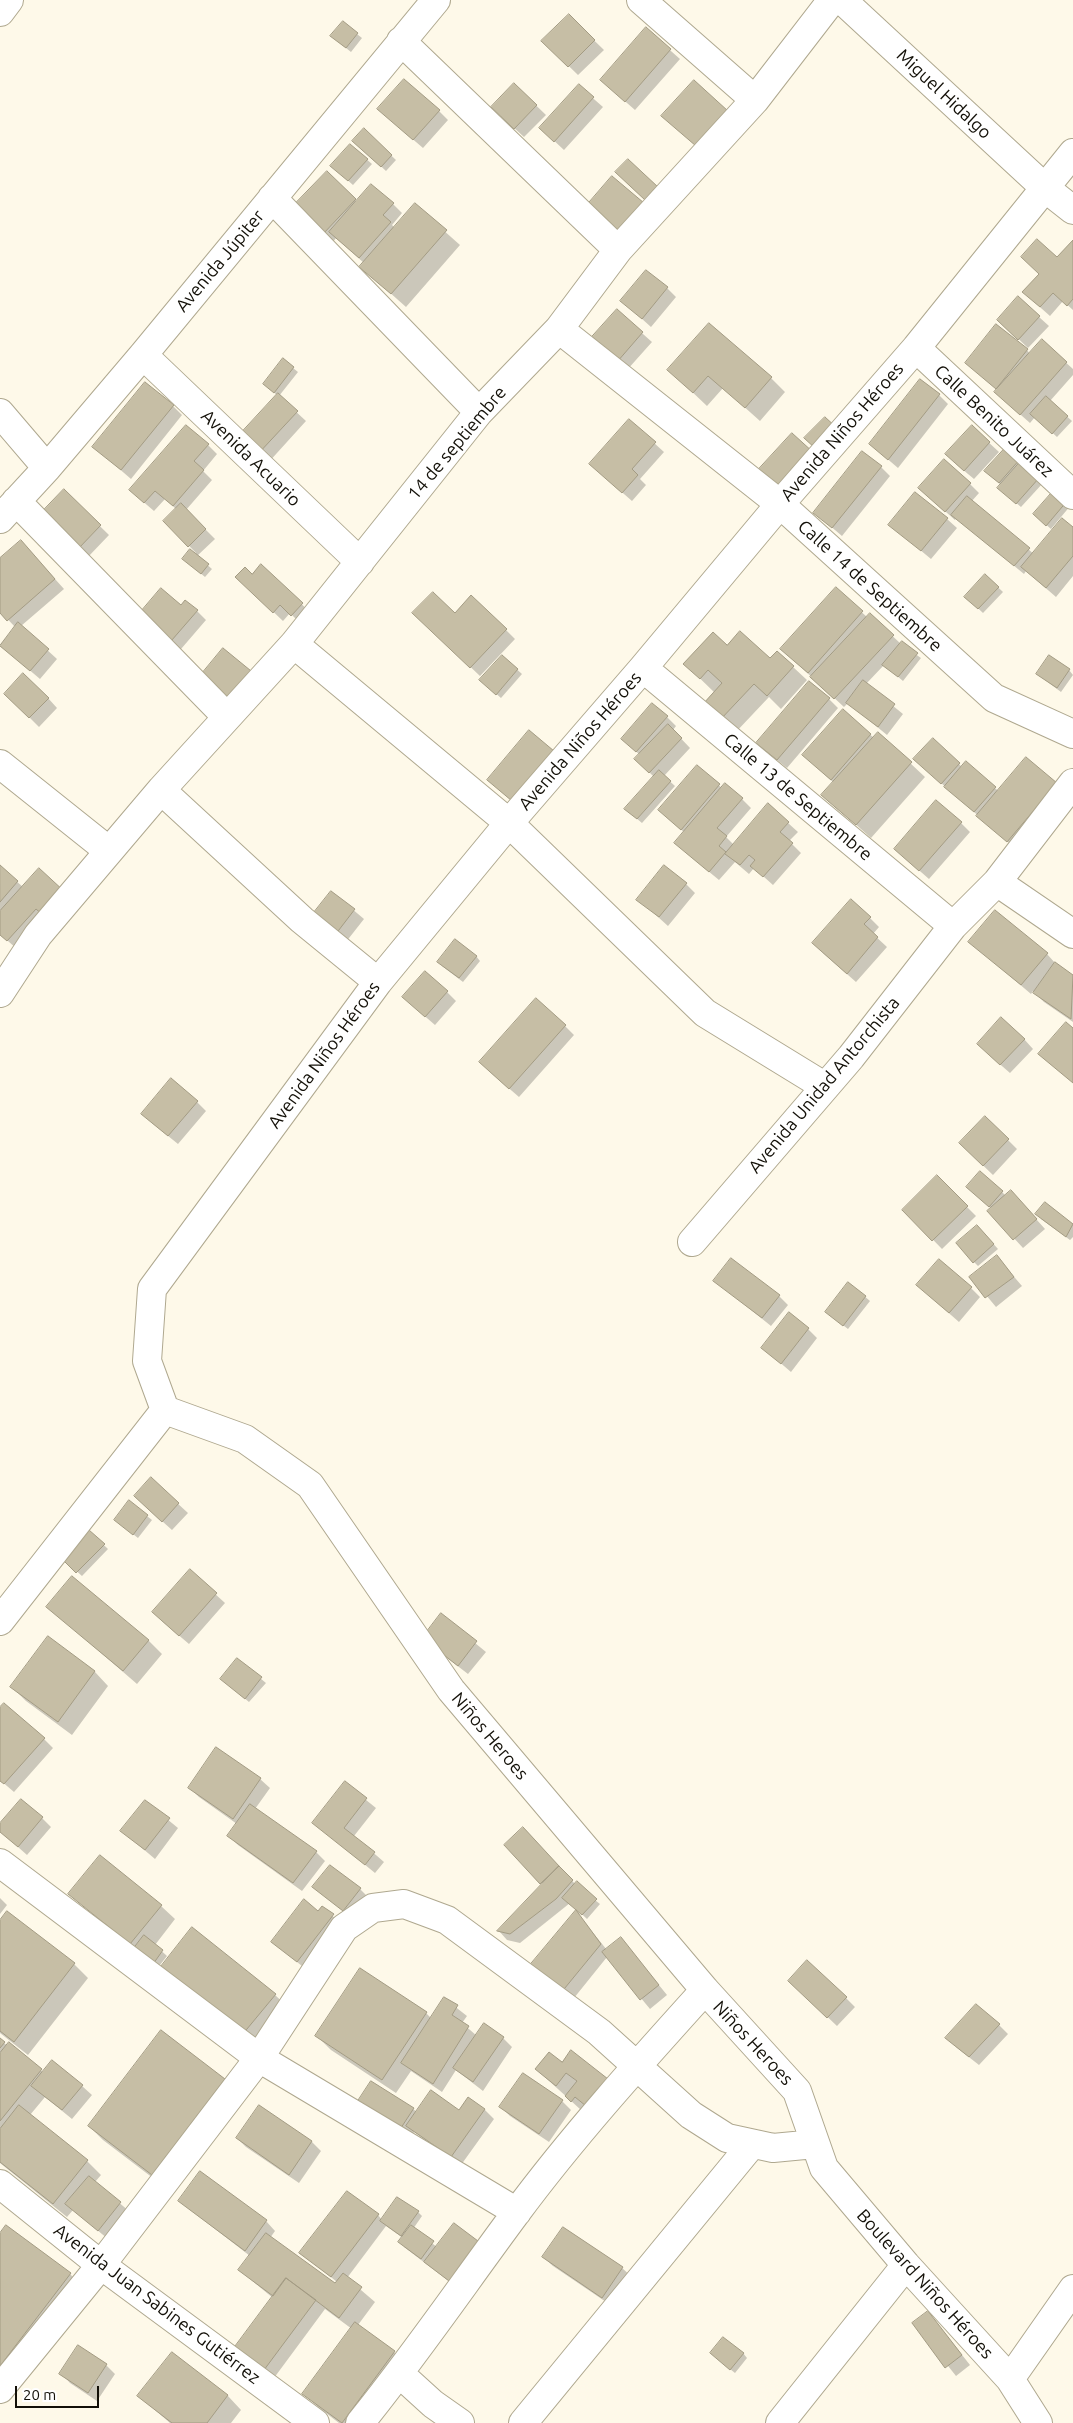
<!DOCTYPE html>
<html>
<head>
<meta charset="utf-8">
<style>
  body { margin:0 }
  #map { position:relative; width:1073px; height:2423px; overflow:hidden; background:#fef9e9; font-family:Ubuntu,sans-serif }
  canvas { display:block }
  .scale { position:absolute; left:15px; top:2386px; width:84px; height:22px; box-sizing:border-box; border:2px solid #131008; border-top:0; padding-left:6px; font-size:15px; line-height:18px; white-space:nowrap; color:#131008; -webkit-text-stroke:4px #fff; paint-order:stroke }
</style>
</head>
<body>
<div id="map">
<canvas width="1073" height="2423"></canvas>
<div class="scale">20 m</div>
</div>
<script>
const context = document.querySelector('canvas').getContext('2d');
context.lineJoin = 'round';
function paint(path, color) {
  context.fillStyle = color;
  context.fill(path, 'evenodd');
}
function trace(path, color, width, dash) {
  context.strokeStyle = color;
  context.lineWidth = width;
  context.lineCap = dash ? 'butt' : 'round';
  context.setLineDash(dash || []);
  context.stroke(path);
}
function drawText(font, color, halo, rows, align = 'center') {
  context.font = font + ' Ubuntu,sans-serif';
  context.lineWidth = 5;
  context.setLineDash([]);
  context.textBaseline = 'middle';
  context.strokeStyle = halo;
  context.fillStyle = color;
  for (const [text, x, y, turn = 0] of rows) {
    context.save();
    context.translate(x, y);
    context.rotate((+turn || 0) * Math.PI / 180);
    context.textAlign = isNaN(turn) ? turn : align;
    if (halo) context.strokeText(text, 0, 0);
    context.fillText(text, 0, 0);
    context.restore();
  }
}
paint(new Path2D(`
  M569 16 604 50 578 75 543 41Z
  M343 23 362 38 351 52 336 40Z
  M646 29 680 59 635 110 611 89Z
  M514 84 546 115 524 137 501 116Z
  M579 86 603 107 564 150 550 137Z
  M439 111 448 120 423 148 388 118Z
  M364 130 396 160 386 171 354 141Z
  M350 145 372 164 353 185 336 170Z
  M327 173 357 202 393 204 402 213 392 225 395 228 415 205 460 245 406 307 361 267 364 263 336 238 333 242 295 205Z
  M1073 241V310L1063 301 1050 316 1033 301 1057 259Z
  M667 288 676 297 651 327 622 301Z
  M1018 298 1049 326 1028 348 1008 329Z
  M617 311 652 342 627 370 601 348Z
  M1042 341 1073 369V375L1050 401 1072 421 1057 437 1035 417 1030 423 1005 401 998 390 966 363 1027 350 1030 354Z
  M283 360 298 372 279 396 306 421 267 464 255 452 278 396 264 384Z
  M669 370 771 378 785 392 760 421 723 388 707 406Z
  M939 395 948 404 898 468 870 444Z
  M173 406 182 415 131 479 94 447Z
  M630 421 664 452 640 479 646 485 632 501 600 473Z
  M972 427 999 452 974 479 956 464Z
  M208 445 217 454 203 471 212 480 186 510 215 539 197 556 212 569 205 577 188 563 196 553 165 521 176 509 165 499 154 511 140 499Z
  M1007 447 1043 483 1021 507 1003 492 1001 485 990 475Z
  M881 467 890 476 842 536 815 513Z
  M970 484 979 493 971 502 1034 554 1073 529V576L1056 597 1026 571 1024 574 956 518 955 520 929 497Z
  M64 491 109 535 88 557 43 513Z
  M1055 491 1071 505 1051 529 1034 514Z
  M947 519 957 528 931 559 890 525Z
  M30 551 64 589 21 626 57 659 40 679 0 645 15 627 0 611V559Z
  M261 566 311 613 301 624 290 613 283 621 246 586 252 576Z
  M986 576 1003 592 983 613 966 597Z
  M836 589 867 617 870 615 901 644 921 658 903 681 884 665 866 684 903 714 887 735 848 703 844 707 791 658Z
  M181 607 197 611 206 620 175 656 144 630Z
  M423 622 506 630 515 639 480 676Z
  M727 647 793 667 807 680 781 709 769 697 735 733 719 718 715 693 685 664Z
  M502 656 522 674 501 698 485 684Z
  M1069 670 1073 675 1061 692 1037 674Z
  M48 698 57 708 39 727 15 703Z
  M829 699 838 708 787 768 767 752Z
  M843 711 874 738 878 733 925 777 871 838 823 795 834 783 813 764Z
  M667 717 676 726 673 730 690 748 664 776 675 786 642 823 630 813 654 777 636 759 640 755 632 748Z
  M933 740 962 767 999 791 1057 784 1017 850 924 768Z
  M697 767 722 788 742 799 751 808 726 837 734 845 768 805 798 832 789 841 801 853 773 885 754 868 749 874 735 862 719 880 685 852V833L669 819Z
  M961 823 970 832 929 879 905 858Z
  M0 867 23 887 46 917 17 949 0 934Z
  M686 884 695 893 668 926 638 899Z
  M332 892 364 919 342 947 319 929Z
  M995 912 1047 954 1056 964 1073 976V1022L1044 1002 1033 991 1031 994 970 942Z
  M870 918 879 927 873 934 887 947 856 982 823 953Z
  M476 956 480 961 463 982 442 966Z
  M447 992 456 1001 435 1025 413 1006Z
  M565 1026 574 1035 519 1097 490 1072Z
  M1024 1039 1033 1049 1010 1073 987 1053Z
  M197 1102 206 1111 178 1144 152 1123Z
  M1008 1140 1017 1149 993 1175 969 1152Z
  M937 1177 976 1216 942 1249 904 1210Z
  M972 1191 1002 1192 1006 1196 1020 1201 1045 1229 1023 1248 989 1211 992 1209Z
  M1045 1204 1073 1225V1237L1070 1240 1041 1219Z
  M982 1231 998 1249 978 1266 974 1262Z
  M997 1257 1022 1286 996 1307 971 1277Z
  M715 1281 779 1296 788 1305 771 1326Z
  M849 1283 870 1301 848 1329 831 1316Z
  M971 1288 980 1297 959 1322 927 1294Z
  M808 1329 817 1338 791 1372 763 1348Z
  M151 1479 188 1513 172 1530 144 1505Z
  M129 1502 152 1520 138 1538 120 1524Z
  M90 1532 108 1549 82 1576 63 1559Z
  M190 1571 225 1603 189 1644 162 1621Z
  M48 1607 148 1640 162 1654 137 1684Z
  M441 1615 486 1652 468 1674 433 1647Z
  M48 1638 95 1672 108 1686 72 1735 26 1701 12 1687Z
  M238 1660 266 1683 249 1702 226 1683Z
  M0 1709 44 1739 53 1748 14 1792 0 1780Z
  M217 1749 260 1779 270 1788 255 1809 316 1852 325 1861 302 1891 238 1845 229 1836 237 1824 199 1797 190 1788Z
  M345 1783 376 1808 354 1836 384 1862 375 1873 314 1823Z
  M145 1801 178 1828 155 1859 122 1831Z
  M42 1818 51 1827 27 1855 0 1831V1825Z
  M532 1838 576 1885 600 1904 587 1919 570 1903 520 1943 507 1940 499 1931 543 1884 506 1845Z
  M314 1887 360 1889 369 1898 353 1919Z
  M70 1894 161 1906 175 1919 155 1945 167 1956 156 1970 135 1949Z
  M0 1898 7 1905 0 1914Z
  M323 1907 342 1925 307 1970 272 1942 319 1912Z
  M576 1912 607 1950 621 1938 667 1995 650 2009 607 1957 570 2003 536 1980Z
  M0 1922 74 1964 88 1978 28 2055 0 2033Z
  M174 1982 275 1995 289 2008 257 2048Z
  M799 1990 846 1998 855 2007 837 2026Z
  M444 1998 467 2016 462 2023 477 2036 503 2038 512 2047 483 2091 456 2070 442 2092 411 2071 396 2093 331 2050 317 2036 426 2013 431 2018Z
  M999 2025 1008 2034 979 2065 956 2047Z
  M0 2040 43 2072 82 2086 92 2095 72 2119 45 2097 30 2115 87 2161 101 2175 95 2182 130 2212 108 2239 73 2210 67 2217 0 2163Z
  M562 2064 607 2080 581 2110 536 2069Z
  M224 2080 238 2093 166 2188 103 2140 89 2126Z
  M562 2101 571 2110 549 2142 510 2116 501 2107Z
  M259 2106 312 2142 321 2151 299 2183 246 2147 237 2138Z
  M413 2109 417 2112 484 2109 494 2119 461 2165 414 2132 405 2146 363 2119Z
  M200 2173 266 2221 275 2231 270 2238 335 2285 337 2282 301 2253 378 2215 382 2220 418 2212 422 2216 413 2229 437 2247 463 2292 404 2247 403 2238 386 2226 347 2278 375 2302 358 2325 394 2352 408 2366 366 2423H339L318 2407 304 2393 352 2329 325 2309 274 2378 245 2357 273 2298 239 2270 250 2256 179 2201Z
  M563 2228 622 2268 632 2277 612 2306 553 2266 543 2257Z
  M0 2235 70 2274 84 2288 0 2383Z
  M928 2312 970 2365 956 2376 914 2323Z
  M172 2353 228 2396 241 2410 231 2423H170L139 2396Z
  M743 2353 747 2358 735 2373 716 2358Z
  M106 2365 115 2374 97 2401 70 2383 61 2373Z`), '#0003');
const building = new Path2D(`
  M569 14 595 40 568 67 541 41Z
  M343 21 358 33 346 48 330 36Z
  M646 27 671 49 625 102 600 80Z
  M404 79 440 110 413 140 377 109Z
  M694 80 728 111 696 146 661 116Z
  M514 83 537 105 514 129 491 107Z
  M579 84 594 97 554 142 539 128Z
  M364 128 392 155 381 167 352 141Z
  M350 144 368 159 348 181 330 166Z
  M628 159 658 187 645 200 615 172Z
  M327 171 356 199 323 234 294 205Z
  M612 176 644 203 619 232 587 205Z
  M371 184 394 203 383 215 391 222 359 258 329 232Z
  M415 203 447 230 391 294 359 267Z
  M1037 239 1057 257 1073 240V299L1067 306 1053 293 1040 307 1022 292 1039 274 1021 257Z
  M646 270 668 287 642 319 620 301Z
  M1018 296 1040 316 1018 340 997 320Z
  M617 309 643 332 617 362 590 339Z
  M709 323 772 377 745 408 708 376 693 393 667 370Z
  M996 324 1028 349 996 389 965 363Z
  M1042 339 1067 362 1020 415 994 392Z
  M283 358 294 367 274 393 263 384Z
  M920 379 940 394 888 460 869 444Z
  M145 382 174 405 121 470 92 447Z
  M278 393 298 411 257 455 242 432Z
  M1046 396 1068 416 1052 434 1030 414Z
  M825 417 837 428 816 449 804 438Z
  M629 419 656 442 632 469 638 475 622 493 589 464Z
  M186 425 209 444 194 461 204 470 173 506 155 491 144 503 129 490Z
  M972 425 990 442 964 471 945 454Z
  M792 433 814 453 779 490 758 470Z
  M1007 446 1021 458 999 483 984 471Z
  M862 451 882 466 832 528 813 513Z
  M944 459 971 483 945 512 918 488Z
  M1021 461 1039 478 1016 504 997 488Z
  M64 489 101 525 78 549 41 513Z
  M1055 489 1068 500 1046 526 1033 514Z
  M915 492 948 518 921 551 888 525Z
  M967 496 1030 548 1014 566 951 515Z
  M181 503 206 529 188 547 163 521Z
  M1062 518 1073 527V556L1046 588 1021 567Z
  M21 540 55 579 7 621 0 613V558Z
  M190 549 209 564 201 574 182 559Z
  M261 564 303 603 291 616 280 605 273 613 235 577 245 567 252 574Z
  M985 574 999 587 978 609 964 597Z
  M836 587 863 611 808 673 780 649Z
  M161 588 181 605 185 600 198 610 165 648 133 621Z
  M433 592 455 613 471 595 507 629 470 668 412 613Z
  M870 613 894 635 834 699 810 677Z
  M18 622 49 649 30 671 0 646Z
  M740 631 770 658 777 651 794 666 767 696 754 684 720 720 703 704 722 683 708 670 700 679 683 664 713 632 727 645Z
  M902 641 918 653 898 677 882 665Z
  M223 648 256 675 227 709 195 682Z
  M502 655 518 669 496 695 479 680Z
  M1049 655 1070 669 1057 688 1036 674Z
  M23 673 49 698 29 718 4 694Z
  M863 680 895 704 878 727 846 703Z
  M809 681 830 698 777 760 756 743Z
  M652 703 668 716 636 752 621 739Z
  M843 709 871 734 831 780 802 755Z
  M668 724 682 738 649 773 634 759Z
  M529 730 554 751 512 801 487 780Z
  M878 732 912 762 856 825 821 795Z
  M933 738 960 763 941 784 913 759Z
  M1026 757 1057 783 1007 842 976 816Z
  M966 761 996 787 974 812 944 787Z
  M697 765 720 784 681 830 658 810Z
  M659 770 671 781 637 819 624 809Z
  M725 783 743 798 717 828 727 836 719 846 726 852 709 872 674 843Z
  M936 800 962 822 919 871 894 849Z
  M768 803 789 822 780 832 793 843 763 877 750 866 755 860 749 855 740 865 725 854Z
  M0 865 18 881 0 902Z
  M664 865 687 883 659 917 636 900Z
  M39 868 65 892 43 915 36 909 7 941 0 935V911Z
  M331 891 355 909 332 939 308 920Z
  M851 899 871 917 864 924 878 937 847 974 812 943Z
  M995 910 1048 953 1021 985 968 942Z
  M455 939 477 956 459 978 437 962Z
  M1055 962 1073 975 1071 1019 1033 993Z
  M425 971 448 991 425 1017 402 997Z
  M536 998 566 1025 509 1089 479 1062Z
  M1001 1017 1025 1039 1000 1065 977 1044Z
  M1066 1022 1073 1028V1083L1038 1054Z
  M171 1078 198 1101 168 1136 141 1114Z
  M985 1116 1009 1139 983 1166 959 1143Z
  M980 1171 1003 1191 989 1207 966 1187Z
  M937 1175 968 1206 932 1241 902 1210Z
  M1011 1190 1037 1219 1013 1240 987 1211Z
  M1045 1202 1073 1224 1066 1237 1035 1214Z
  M977 1225 994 1244 973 1263 956 1243Z
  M997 1255 1014 1277 985 1298 969 1277Z
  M731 1258 780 1295 762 1318 713 1281Z
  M939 1259 972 1287 949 1313 916 1285Z
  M848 1282 866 1296 843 1326 825 1312Z
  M789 1312 809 1328 781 1364 761 1348Z
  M151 1477 179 1503 162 1522 134 1496Z
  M129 1500 148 1515 133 1535 114 1520Z
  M89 1530 105 1544 76 1573 62 1559Z
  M190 1569 217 1593 179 1636 152 1612Z
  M72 1576 149 1640 123 1671 46 1607Z
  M441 1613 477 1641 458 1666 422 1638Z
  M48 1636 95 1671 58 1722 10 1687Z
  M237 1658 262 1677 245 1699 220 1679Z
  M4 1703 45 1738 4 1784 0 1781V1707Z
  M216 1747 261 1778 233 1819 188 1788Z
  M345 1781 367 1798 344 1828 375 1852 365 1865 312 1823Z
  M21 1799 43 1817 18 1847 0 1832V1823Z
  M145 1800 170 1818 145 1850 120 1831Z
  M250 1804 317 1851 293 1883 227 1836Z
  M523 1827 559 1866 540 1884 504 1845Z
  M100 1855 162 1905 130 1944 68 1894Z
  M330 1865 361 1888 343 1911 312 1887Z
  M559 1866 573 1880 556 1899 510 1934 497 1931Z
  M577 1881 597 1899 582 1915 562 1898Z
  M304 1899 318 1911 322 1906 334 1914 297 1962 271 1942Z
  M576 1910 601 1944 560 1994 525 1971Z
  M7 1911 75 1963 14 2042 0 2031V1920Z
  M192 1927 276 1994 242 2035 159 1969Z
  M144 1935 163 1950 151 1967 131 1952Z
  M621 1937 659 1985 640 2000 602 1952Z
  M807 1960 847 1997 827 2018 788 1981Z
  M360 1968 427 2012 382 2080 315 2036Z
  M444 1997 458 2005 452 2015 469 2026 433 2084 401 2063Z
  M976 2004 1000 2024 969 2057 945 2038Z
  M484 2023 504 2037 473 2082 453 2068Z
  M161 2030 225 2079 152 2175 88 2126Z
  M0 2038 5 2042 0 2048Z
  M9 2042 42 2069 0 2121V2053Z
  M571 2050 608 2079 586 2106 575 2097 571 2102 565 2096 577 2081 566 2073 556 2086 535 2069 549 2052 562 2062Z
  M52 2060 83 2085 62 2110 31 2086Z
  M523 2073 563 2100 539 2134 499 2107Z
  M371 2081 414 2108 395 2137 352 2110Z
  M431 2090 459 2110 468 2097 485 2109 451 2157 406 2126Z
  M19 2105 88 2160 53 2204 0 2162V2129Z
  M259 2105 312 2141 289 2175 236 2138Z
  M200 2171 267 2220 245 2251 178 2201Z
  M89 2176 121 2202 98 2231 65 2204Z
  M347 2191 379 2214 331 2277 299 2253Z
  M397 2197 419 2211 401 2236 380 2221Z
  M454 2223 482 2244 453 2284 424 2262Z
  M6 2225 71 2273 0 2366V2233Z
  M411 2225 434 2241 421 2259 398 2242Z
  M563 2227 623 2267 602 2298 542 2257Z
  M266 2233 335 2283 343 2273 362 2287 339 2318 286 2278 273 2296 238 2270Z
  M286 2278 316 2300 264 2370 234 2348Z
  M928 2311 962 2355 945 2368 912 2323Z
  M355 2322 395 2351 342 2423 302 2394Z
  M723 2337 744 2353 730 2370 710 2353Z
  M78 2345 107 2364 88 2393 59 2374Z
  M172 2352 228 2395 207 2423H172L137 2396Z`);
paint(building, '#c6bea5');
trace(building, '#a39b83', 1);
const minor = new Path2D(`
  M641 0 755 100
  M842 0 1045 188 1073 210
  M0 12 9 0
  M401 41 618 250
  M272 198 479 412
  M559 329 780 504 994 698 1073 734
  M916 348 1073 495
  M143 355 360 562
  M0 413 47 468
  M16 501 226 716
  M0 519 47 468 143 355 436 0
  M294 644 509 823 705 1013 824 1086
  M643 668 953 926
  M0 764 109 851
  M161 790 302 920 378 982
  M997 882 1073 934
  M0 993 38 935 161 790 294 644 479 412 559 329 618 250 755 100 832 0
  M692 1242 851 1057 953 926 997 882 1073 783
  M0 1621 165 1410
  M0 1863 259 2058 517 2212
  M0 2184 101 2265 315 2423
  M400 2374 433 2404 460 2423
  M1010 2379 1073 2289
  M0 2389 101 2265 259 2058 344 1928 373 1908 404 1904 447 1920 599 2032 691 2115 727 2138 773 2148 815 2144
  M360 2423C415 2355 464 2283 516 2213 573 2136 640 2062 705 1990
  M523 2423 752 2144
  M780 2423 906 2265
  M1038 2423 1010 2379 906 2265 824 2168 797 2091 705 1990 451 1690 310 1485 245 1439 165 1410 147 1361 152 1289 378 982 509 823 643 668 780 504 916 348 1073 153`);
trace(minor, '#afa88f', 30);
trace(minor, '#fff', 28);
drawText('18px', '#131008', '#fff', [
  ["Miguel Hidalgo",944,94,43],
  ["Avenida Júpiter",220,261,-50],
  ["Calle Benito Juárez",994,421,43],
  ["Avenida Niños Héroes",842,432,-49],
  ["14 de septiembre",457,443,-50],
  ["Avenida Acuario",251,458,44],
  ["Calle 14 de Septiembre",870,586,42],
  ["Avenida Niños Héroes",580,741,-49],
  ["Calle 13 de Septiembre",798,797,40],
  ["Avenida Niños Héroes",324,1055,-54],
  ["Avenida Unidad Antorchista",824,1085,-50],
  ["Niños Heroes",490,1736,50],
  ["Niños Heroes",753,2043,47],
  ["Boulevard Niños Héroes",925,2284,48],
  ["Avenida Juan Sabines Gutiérrez",157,2304,37]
]);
</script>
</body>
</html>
